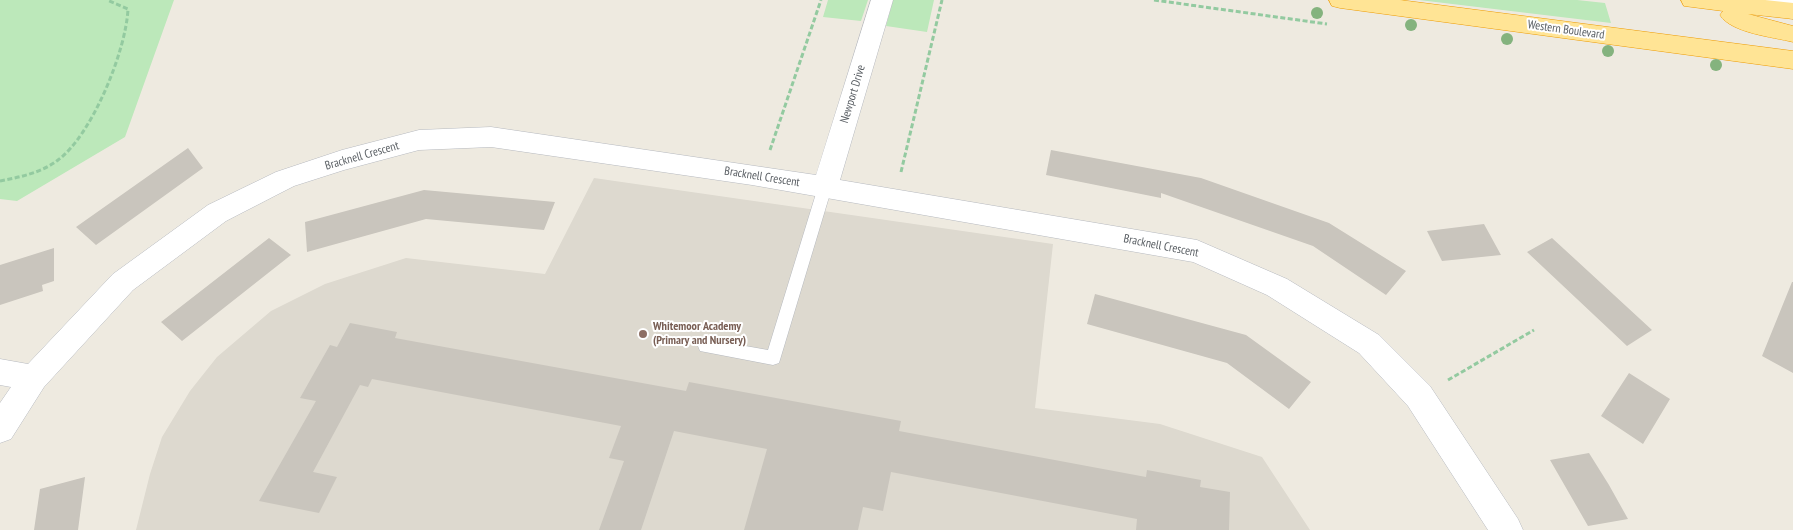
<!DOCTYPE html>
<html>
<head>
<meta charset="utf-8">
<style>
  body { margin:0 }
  canvas { display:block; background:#eeeae0 }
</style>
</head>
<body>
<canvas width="1793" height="530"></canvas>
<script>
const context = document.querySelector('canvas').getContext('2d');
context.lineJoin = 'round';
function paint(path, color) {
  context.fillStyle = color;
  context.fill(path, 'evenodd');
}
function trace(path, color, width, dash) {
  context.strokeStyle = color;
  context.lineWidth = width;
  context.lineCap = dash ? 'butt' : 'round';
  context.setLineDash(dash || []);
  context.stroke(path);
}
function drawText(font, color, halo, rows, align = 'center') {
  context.font = font + ' "PT Sans Narrow",sans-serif';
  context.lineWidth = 4;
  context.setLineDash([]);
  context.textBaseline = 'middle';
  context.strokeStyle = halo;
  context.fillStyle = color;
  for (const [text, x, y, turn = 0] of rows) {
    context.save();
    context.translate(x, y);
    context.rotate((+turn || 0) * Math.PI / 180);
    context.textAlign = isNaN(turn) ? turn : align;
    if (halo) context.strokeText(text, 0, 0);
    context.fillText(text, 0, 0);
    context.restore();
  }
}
paint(new Path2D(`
  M594 178 1053 244 1035 408 1160 424 1262 457 1310 530H136L150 474 162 437 190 391 217 357 271 311 325 284 406 258 545 274Z`), '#ddd9cf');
paint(new Path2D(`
  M0 0H174L125 137 17 201 0 199Z
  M828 0H868L861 21 823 17Z
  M893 0H934L927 32 886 26Z
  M1419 0H1577L1605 3 1611 23Z`), '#bce8ba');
paint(new Path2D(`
  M188 148 203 168 96 245 76 227Z
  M1051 150 1201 178 1329 223 1406 271 1386 295 1313 246 1161 193V198L1046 175Z
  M424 190 555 202 544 230 426 219 307 252 305 222Z
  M1484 224 1501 255 1442 261 1427 231Z
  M269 238 291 255 182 341 161 322Z
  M1552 238 1576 260 1652 330 1627 346 1527 252Z
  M54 248V281L42 285 43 291 0 305V265Z
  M1792 282H1793V373L1762 356Z
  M1095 294 1246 335 1311 382 1289 409 1227 363 1087 324Z
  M350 323 397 332 395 338 686 391 689 382 901 421 899 431 1146 477 1147 470 1201 480 1200 487 1230 492 1229 530H1136L1137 519 891 472 883 511 863 507 858 530H744L767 449 674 431 641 530H599L624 461 609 458 621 426 372 379 368 387 360 385 313 472 337 477 319 513 259 501 316 401 300 398 330 345 337 347Z
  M1629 373 1670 399 1643 444 1601 416Z
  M1589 453 1609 485 1628 519 1588 526 1550 460Z
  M85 477 78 530H34L40 489Z`), '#c9c5bd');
const service = new Path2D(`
  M825 181 830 183 832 187 779 363 773 365 700 351 698 346 700 341 706 339 768 350 818 187 820 183Z`);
const minor = new Path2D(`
  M871 0H893L840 180 1197 240 1287 279 1379 335 1430 386 1518 519 1523 530H1488L1408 406 1359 353 1267 295 1193 262 752 185 491 147 419 150 344 170 294 186 226 221 133 290 44 387 11 439 0 443V403L11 387 0 385V359L28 364 113 274 208 205 276 172 342 150 419 130 491 127 816 175Z`);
const tertiary = new Path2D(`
  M1765 0H1793V19C1782 16 1770 10 1765 0Z`);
const trunk = new Path2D(`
  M1329 0H1400L1793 51V69L1340 8 1332 6Z
  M1681 0H1765L1793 3V19L1748 14 1793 26V42C1773 37 1731 33 1720 15L1723 11 1684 6Z`);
trace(service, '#b6b9bf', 1);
trace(minor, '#b6b9bf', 1);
trace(tertiary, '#b6b9bf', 1);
trace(trunk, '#ee9b00', 1);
trace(new Path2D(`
  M1154 0 1327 24
  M770 150 821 0
  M901 172 942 0
  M0 181C20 177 41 173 58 160 92 135 126 51 128 9L107 0
  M1448 380 1534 330`), '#93caa0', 3, [5, 2.5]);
paint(service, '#fff');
paint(minor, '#fff');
paint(tertiary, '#fff');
paint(trunk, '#ffe495');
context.fillStyle = '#84b37e';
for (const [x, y] of [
  [1317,13],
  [1411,25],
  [1507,39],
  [1608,51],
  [1716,65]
]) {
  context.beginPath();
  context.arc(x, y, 6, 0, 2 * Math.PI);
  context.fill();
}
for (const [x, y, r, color] of [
  [643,334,5,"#8d6e63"]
]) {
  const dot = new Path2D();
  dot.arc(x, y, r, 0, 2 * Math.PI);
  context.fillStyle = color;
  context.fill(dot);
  trace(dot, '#fff', 2);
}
drawText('12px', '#595e63', '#fff', [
  ["Western Boulevard",1566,30,8],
  ["Newport Drive",853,94,-73],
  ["Bracknell Crescent",362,156,-16],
  ["Bracknell Crescent",762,177,9],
  ["Bracknell Crescent",1161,246,11]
]);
drawText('bold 12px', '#785e54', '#fff', [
  ["Whitemoor Academy",653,327],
  ["(Primary and Nursery)",653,341]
], 'left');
</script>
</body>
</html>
